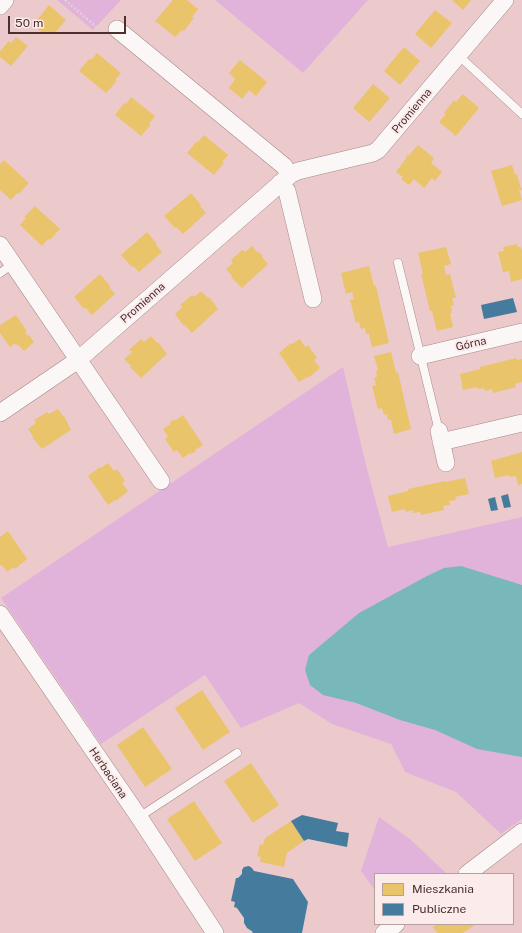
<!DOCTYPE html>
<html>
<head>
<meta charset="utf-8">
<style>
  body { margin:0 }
  #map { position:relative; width:522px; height:933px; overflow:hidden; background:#eccacb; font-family:"Public Sans",sans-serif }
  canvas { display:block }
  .legend { position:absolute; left:374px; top:873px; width:140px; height:52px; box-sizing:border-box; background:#fbebeb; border:1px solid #b5a0a0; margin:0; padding:5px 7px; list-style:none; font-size:12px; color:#4c2f2f }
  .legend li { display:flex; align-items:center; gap:8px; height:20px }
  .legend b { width:20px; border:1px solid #b5a0a0 }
  .scale { position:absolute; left:8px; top:16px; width:118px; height:18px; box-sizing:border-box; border:2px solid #4c2f2f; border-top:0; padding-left:5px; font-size:12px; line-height:14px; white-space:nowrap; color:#4c2f2f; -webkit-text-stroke:3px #fbebeb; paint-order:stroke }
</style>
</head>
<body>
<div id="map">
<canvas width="522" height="933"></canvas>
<ul class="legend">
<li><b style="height:11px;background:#e9c46a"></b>Mieszkania</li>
<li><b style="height:11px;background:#457b9d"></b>Publiczne</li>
</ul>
<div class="scale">50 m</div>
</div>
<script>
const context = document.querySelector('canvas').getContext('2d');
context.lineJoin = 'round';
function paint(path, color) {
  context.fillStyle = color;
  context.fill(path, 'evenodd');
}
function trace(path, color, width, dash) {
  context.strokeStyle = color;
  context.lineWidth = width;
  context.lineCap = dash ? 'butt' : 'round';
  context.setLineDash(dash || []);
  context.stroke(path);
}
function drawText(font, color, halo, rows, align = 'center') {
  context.font = font + ' "Public Sans",sans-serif';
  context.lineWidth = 4;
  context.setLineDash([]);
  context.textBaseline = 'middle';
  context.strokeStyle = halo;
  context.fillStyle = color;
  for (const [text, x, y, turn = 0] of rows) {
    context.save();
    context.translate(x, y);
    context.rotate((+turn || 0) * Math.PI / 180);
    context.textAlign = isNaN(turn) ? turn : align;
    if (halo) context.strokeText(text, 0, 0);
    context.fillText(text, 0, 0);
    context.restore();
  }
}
paint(new Path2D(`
  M57 0H121L93 30Z
  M215 0H368L303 73Z
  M343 367 365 461 388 547 522 517V819L501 834 456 792 405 772 391 744 332 724 299 703 241 728 205 675 101 744 1 598Z
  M379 817 410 839 446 873 375 874V890L361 871Z`), '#e1b3db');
paint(new Path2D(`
  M461 566 522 585V757L477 749 435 730 400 720 356 703 323 695 310 685 305 670 309 655 359 613 427 576 444 568Z`), '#78b8bb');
paint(new Path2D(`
  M173 0H187L198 9 192 17 194 18 184 31 182 30 175 37 155 21Z
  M452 0H471L463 10Z
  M49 5 66 20 53 35 48 31 45 35 33 25Z
  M435 10 452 23 431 48 415 34Z
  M16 37 28 46 11 66 0 57V51L9 41 11 43Z
  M404 47 420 61 400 85 384 71Z
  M97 53 121 73 115 80 117 81 106 93 79 71 89 59 91 60Z
  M240 60 267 82 256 96 249 90 242 99 229 88 235 79 229 73Z
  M373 84 390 98 369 122 353 108Z
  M463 94 479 108 456 136 439 122 446 114 444 113 454 100 456 102Z
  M131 97 155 116 149 124 151 125 141 136 115 115 124 103 126 104Z
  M204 135 228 155 222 162 224 163 214 175 187 153 197 141 198 142Z
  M418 145 434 158 431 163 442 172 435 181 432 178 424 188 414 179 409 185 401 179 403 177 396 172 407 157 405 154 408 156Z
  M4 160 29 183 19 194 17 193 11 200 0 190V164Z
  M512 165 515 175 517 174 519 182 522 190H519L522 200 502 206 491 171Z
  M191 193 201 205 200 206 206 213 183 234 176 227 175 228 164 216Z
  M35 206 60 229 50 240 48 239 42 246 20 225 26 218 24 217Z
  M147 232 157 244 156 245 162 252 139 272 133 266 132 267 121 255Z
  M517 244 518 247H521L522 251V279L511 282 509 271 503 272 498 252 504 251 503 247Z
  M252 246 258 253 259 252 263 256 262 257 268 264 242 288 231 277 232 276 226 269 233 263 231 260 242 250 245 252Z
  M446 247 451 264 444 266 446 275 450 274 456 298H452L454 305 451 306 452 313H450L453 327 437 331 432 311H430L421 274H423L418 253Z
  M369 266 374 286H376L389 343 372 347 369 334H366L365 328 361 329 359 322 356 323 350 300 354 299 352 292 346 294 341 273Z
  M100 274 110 286 109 287 115 294 92 315 86 308 84 309 74 297Z
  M201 291 208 298 209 297 218 309 192 333 185 325 184 326 175 314 182 307 180 305 192 295 194 297Z
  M16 315 27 331 25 332 28 336 29 335 34 342 24 351 18 345 14 344 10 347 0 333V325Z
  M151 336 157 343 158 342 167 354 141 378 130 367 131 366 124 359 132 352 129 350 141 339 144 342Z
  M300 339 305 347 308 345 317 358 314 360 320 368 308 378 307 377 299 382 279 353 291 343 292 344Z
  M391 352 396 373 398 372 411 429 394 434 391 420H388L387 414 384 415 382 408 378 409 372 386 376 385 374 378 377 377 376 371 378 370 374 356Z
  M516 358 517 360 522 359V382L515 384 516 387 493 393 492 389 485 391 484 388 478 389 477 387 463 390 460 374 480 369V367Z
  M58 409 63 416H64L71 430 42 449 32 437 33 436 28 429 36 423 34 420 41 416 47 412 49 414Z
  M183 415 203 445 195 450 196 451 191 454 190 453 183 458 177 450 174 452 165 439 168 437 163 429 171 424 170 422 175 419V421Z
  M522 452V484L518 485 516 476 510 477 509 475 495 478 491 461Z
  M108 463 114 471 117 469 125 481 122 483 128 491 116 501 115 500 108 505 88 476 100 467 101 468Z
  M465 478 469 494 455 497 456 500 449 501 450 505 443 506 444 510 421 515 420 512 413 513V510L406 512 405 509 392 512 388 496 408 491V489L445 481V482Z
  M8 531 27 559 15 569 14 567 7 572 2 565 0 566V537Z
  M202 690 230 732 203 750 175 708Z
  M143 727 172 769 145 787 117 745Z
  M251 763 279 805 253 823 224 781Z
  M194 801 222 843 195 861 167 819Z
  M291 821 304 841 287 853 284 867 260 862 261 857 257 856 260 844 263 845 265 838Z
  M437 924H476L463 933H437L433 927Z`), '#e9c46a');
paint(new Path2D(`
  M513 298 517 312 484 319 481 305Z
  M508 494 511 507 504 508 501 496Z
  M495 497 498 510 491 511 488 499Z
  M302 815 338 823 336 831 349 833 347 847 308 839 304 841 291 821Z
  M244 867 249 866 252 868 254 871 293 879 308 902 302 933H252L253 932 247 928 244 923V918L237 908 234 907 235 902 231 901 236 878H238L242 874V870Z`), '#457b9d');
const lane = new Path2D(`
  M458 55 522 114
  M398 263 439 431
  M0 273 13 264
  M139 817 237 753`);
const street = new Path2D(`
  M0 6 5 0
  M117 29 284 166 290 175
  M280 183 287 191 313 299
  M0 245 161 481
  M420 356 522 332
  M0 413 78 360 290 175 298 171 373 153 378 150 505 0
  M439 431 446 463
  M441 442 522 423
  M0 614 139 817 215 933
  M467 874 522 832
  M384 933 396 924`);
trace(lane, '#a28788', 9);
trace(street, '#a28788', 18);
trace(new Path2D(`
  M65 0 101 31`), '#ded3d4', 2.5, [2, 2]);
trace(lane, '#fcf7f7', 8);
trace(street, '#fcf7f7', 17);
drawText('11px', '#4c2f2f', '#fbebeb', [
  ["Promienna",412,111,-50],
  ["Promienna",143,303,-41],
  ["Górna",471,344,-13],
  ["Herbaciana",108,773,56]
]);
</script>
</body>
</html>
